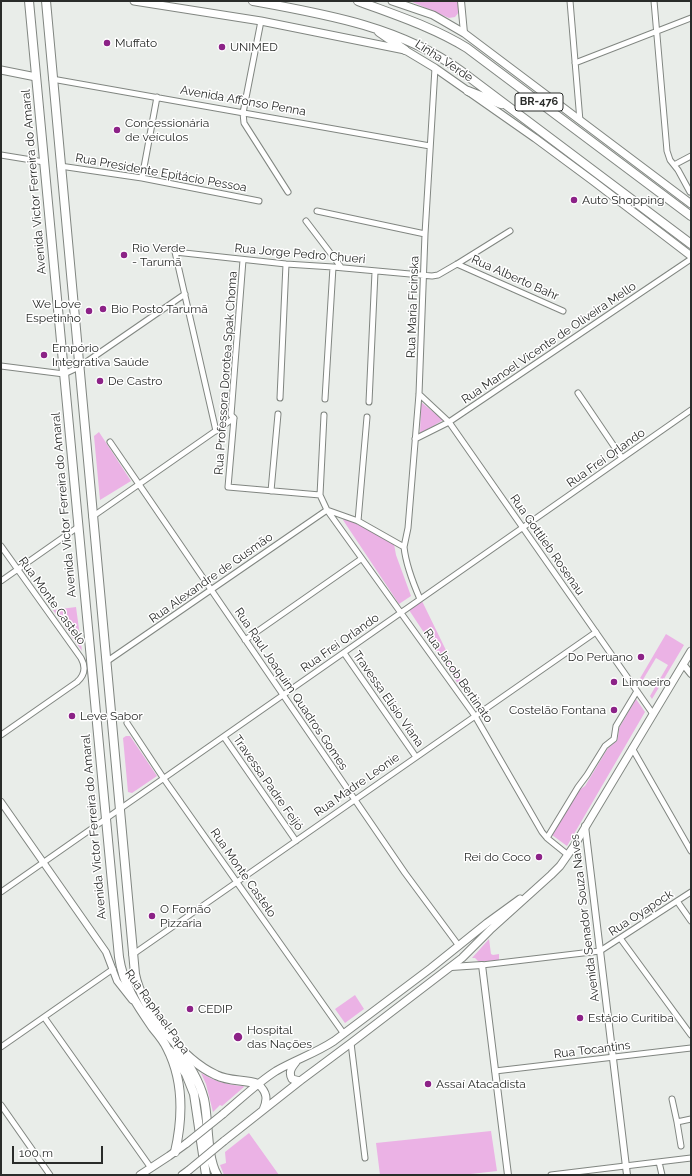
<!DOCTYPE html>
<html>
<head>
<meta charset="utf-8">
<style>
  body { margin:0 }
  #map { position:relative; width:692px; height:1176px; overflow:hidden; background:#e9ede9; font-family:Raleway,sans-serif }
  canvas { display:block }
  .frame { position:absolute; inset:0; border:2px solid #2a2c2a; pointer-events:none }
  .scale { position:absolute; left:12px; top:1146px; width:91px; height:18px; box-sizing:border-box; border:2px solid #2a2c2a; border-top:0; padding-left:5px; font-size:12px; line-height:14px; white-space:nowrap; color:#2a2c2a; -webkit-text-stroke:3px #fff; paint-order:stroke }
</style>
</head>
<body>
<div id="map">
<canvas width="692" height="1176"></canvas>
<div class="frame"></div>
<div class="scale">100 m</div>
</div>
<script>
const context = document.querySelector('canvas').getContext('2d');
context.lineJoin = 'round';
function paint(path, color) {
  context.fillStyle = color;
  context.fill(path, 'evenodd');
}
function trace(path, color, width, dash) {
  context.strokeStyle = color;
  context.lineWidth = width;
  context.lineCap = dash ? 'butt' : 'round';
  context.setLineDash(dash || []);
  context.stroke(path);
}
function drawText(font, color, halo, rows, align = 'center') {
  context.font = font + ' Raleway,sans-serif';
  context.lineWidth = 3;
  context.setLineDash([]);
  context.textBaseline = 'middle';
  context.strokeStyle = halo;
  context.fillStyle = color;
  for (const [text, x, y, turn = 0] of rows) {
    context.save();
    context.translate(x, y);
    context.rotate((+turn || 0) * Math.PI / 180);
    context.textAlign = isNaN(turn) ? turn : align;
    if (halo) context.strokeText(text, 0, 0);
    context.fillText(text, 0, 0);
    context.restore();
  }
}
paint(new Path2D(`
  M410 1H459V12L455 17 449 18Z
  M421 402 443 420 420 434Z
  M99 432 131 481 100 500 94 436Z
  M345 517 394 544 396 555 411 596 399 604 343 520Z
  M422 601 461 681 458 684 409 610Z
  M76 607 82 651 53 610Z
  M666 634 684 645 652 699 650 696 668 665 656 658 641 683 639 680Z
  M636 699 645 712 567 846 552 835 579 790 585 786 608 748 617 741 618 737 619 728Z
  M126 736H130L157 776 132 793 128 792 123 738Z
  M489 939 491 954 493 955 499 954V960L479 962 475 958H472Z
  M355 995 364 1009 345 1023 335 1009Z
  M201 1073C214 1081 227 1085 243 1086L244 1087 222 1106 220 1105 213 1112 206 1084Z
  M491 1131 497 1171 462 1175H380L376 1143Z
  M249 1133 279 1175H224L220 1165 226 1163 225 1152Z`), '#ebb2e5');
const minor = new Path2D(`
  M570 1 580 121
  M654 1 667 151 670 160 678 170 690 192
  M261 21 243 113 244 123 288 192
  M575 63 691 18
  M52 79 430 146
  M1 155 44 162
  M674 165 691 156
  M60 166 142 178 259 201
  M142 178 157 97
  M317 211 425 234
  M306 221 341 267
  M243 260 231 415 234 418 228 487 320 495 327 510 358 521 404 547C406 565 413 583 420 599
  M457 264 563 311
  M1 366 64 374 79 367 185 294
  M578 393 622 458
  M419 394 449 422 653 714
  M280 398 286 264
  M325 399 333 267
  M369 402 375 272
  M216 431 175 252 286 264 333 267 432 276 438 275 457 264 510 231
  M415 439 449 422 691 259
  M110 442 405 873 459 946
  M271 491 278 414
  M320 495 324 415
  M92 517 234 418
  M358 521 367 417
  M1 546 81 658C86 667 85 675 77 682L1 735
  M404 547 408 528 419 394 425 234 435 68
  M1 581 78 527
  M245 640 361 559
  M344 653 416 757
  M106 662 327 510 475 716 542 832 547 838 568 855
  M127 723 164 779 344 1034
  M224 737 296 841
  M632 748 691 851
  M547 838 578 787 587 775 605 746 614 739 616 726 637 691
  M1 892 691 410
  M677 901 691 921
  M620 938 691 1035
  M132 955 596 632
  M482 965 600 951 691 892
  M44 1017 151 1168
  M351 1043 365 1158
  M1 1047 113 969
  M495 1071 691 1048
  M672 1099 677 1122
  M1 1105 50 1175
  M681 1146 677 1122 691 1119
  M659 1162 662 1175
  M551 1175 691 1158`);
const tertiary = new Path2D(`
  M461 1 464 33
  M683 664 691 674
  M1 802 106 952 117 981 132 1000
  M585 826 627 1175
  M451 967 482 965 508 1175`);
const secondary = new Path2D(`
  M134 1 261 21 405 50 435 68 535 138 593 181 691 256
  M392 1 433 15 464 33 691 204
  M1 70 36 77
  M296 1062C292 1067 288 1072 292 1079L300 1081
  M258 1084C267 1092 268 1099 263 1110
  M223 1114C240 1100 257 1083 276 1071 295 1060 316 1053 334 1041L431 968 487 923 520 899
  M224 1141 300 1081 351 1043 462 958 490 930 551 875 560 866 574 846 691 651
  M140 1175 169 1156 187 1143
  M182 1175 189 1170`);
const primary = new Path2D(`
  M178 1049C189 1065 199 1080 204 1099 209 1121 206 1155 217 1175
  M170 1051 186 1074 194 1094 206 1175`);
const trunk = new Path2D(`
  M29 1 119 957C123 985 137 1005 153 1028 158 1034 164 1041 167 1048 184 1081 183 1117 175 1152
  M46 1 135 974C142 1009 183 1060 216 1075 230 1082 244 1079 258 1084
  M253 1C325 14 401 27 461 71L691 244
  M358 1C395 15 433 27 467 48L691 216
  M379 32 405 50
  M468 91 501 104`);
trace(minor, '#818681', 7);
trace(tertiary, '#818681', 8);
trace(secondary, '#818681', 9);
trace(primary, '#818681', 10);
trace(trunk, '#818681', 10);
trace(minor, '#fff', 5);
trace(tertiary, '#fff', 6);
trace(secondary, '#fff', 7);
trace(primary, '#fff', 8);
trace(trunk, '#fff', 8);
const secondaryBridge = new Path2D(`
  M187 1143 223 1114
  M189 1170 224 1141`);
trace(secondaryBridge, '#818681', 9, []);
trace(secondaryBridge, '#fff', 7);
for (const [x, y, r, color] of [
  [107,43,4,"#8c2287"],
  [222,47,4,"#8c2287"],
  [117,130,4,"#8c2287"],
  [574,200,4,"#8c2287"],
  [124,255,4,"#8c2287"],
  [103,309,4,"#8c2287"],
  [89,311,4,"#8c2287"],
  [44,355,4,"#8c2287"],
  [100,381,4,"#8c2287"],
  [641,657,4,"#8c2287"],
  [614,682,4,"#8c2287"],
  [614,710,4,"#8c2287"],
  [72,716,4,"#8c2287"],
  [539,857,4,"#8c2287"],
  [152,916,4,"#8c2287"],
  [190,1009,4,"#8c2287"],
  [580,1018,4,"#8c2287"],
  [238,1037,5,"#8c2287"],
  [428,1084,4,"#8c2287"]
]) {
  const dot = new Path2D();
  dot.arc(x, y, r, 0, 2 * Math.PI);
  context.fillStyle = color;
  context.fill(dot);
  trace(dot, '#fff', 1.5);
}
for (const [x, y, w] of [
  [539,102,48]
]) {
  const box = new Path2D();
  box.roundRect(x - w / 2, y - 9, w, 18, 3);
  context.fillStyle = '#fff';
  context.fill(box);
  trace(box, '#2a2c2a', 1);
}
drawText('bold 11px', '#2a2c2a', null, [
  ["BR-476",539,102]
]);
drawText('12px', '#2a2c2a', '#fff', [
  ["Muffato",115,43],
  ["UNIMED",230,47],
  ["Concessionária",125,123],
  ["de veículos",125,137],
  ["Auto Shopping",582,200],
  ["Rio Verde",132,248],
  ["- Tarumã",132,262],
  ["We Love",81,304,"right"],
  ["Espetinho",81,318,"right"],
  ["Bio Posto Tarumã",111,309],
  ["Empório",52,348],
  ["Integrativa Saúde",52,362],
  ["De Castro",108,381],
  ["Do Peruano",633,657,"right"],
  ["Limoeiro",622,682],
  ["Costelão Fontana",606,710,"right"],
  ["Leve Sabor",80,716],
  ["Rei do Coco",531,857,"right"],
  ["O Fornão",160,909],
  ["Pizzaria",160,923],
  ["CEDIP",198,1009],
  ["Estácio Curitiba",588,1018],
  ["Hospital",247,1030],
  ["das Nações",247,1044],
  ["Assaí Atacadista",436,1084]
], 'left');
drawText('12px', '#2a2c2a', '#fff', [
  ["Linha Verde",444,61,33],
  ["Avenida Affonso Penna",243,101,10],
  ["Rua Presidente Epitácio Pessoa",161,173,10],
  ["Avenida Victor Ferreira do Amaral",34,182,-95],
  ["Rua Jorge Pedro Chueri",300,254,5],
  ["Rua Alberto Bahr",515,278,24],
  ["Rua Maria Ficinska",413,307,-88],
  ["Rua Manoel Vicente de Oliveira Mello",549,343,-34],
  ["Rua Professora Dorotea Spak Choma",226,373,-86],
  ["Rua Frei Orlando",606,458,-35],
  ["Avenida Victor Ferreira do Amaral",64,505,-95],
  ["Rua Gottlieb Rosenau",547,545,55],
  ["Rua Alexandre de Gusmão",211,578,-35],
  ["Rua Monte Castelo",52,601,54],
  ["Rua Frei Orlando",340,643,-35],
  ["Rua Jacob Bertinato",458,676,55],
  ["Rua Raul Joaquim Quadros Gomes",291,689,56],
  ["Travessa Elísio Viana",388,699,55],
  ["Travessa Padre Feijó",268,783,55],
  ["Rua Madre Leonie",357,785,-35],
  ["Avenida Victor Ferreira do Amaral",94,827,-95],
  ["Rua Monte Castelo",243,873,55],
  ["Rua Oyapock",641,913,-33],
  ["Avenida Senador Souza Naves",585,918,-97],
  ["Rua Raphael Papa",157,1012,54],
  ["Rua Tocantins",592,1050,-7]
]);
</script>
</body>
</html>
